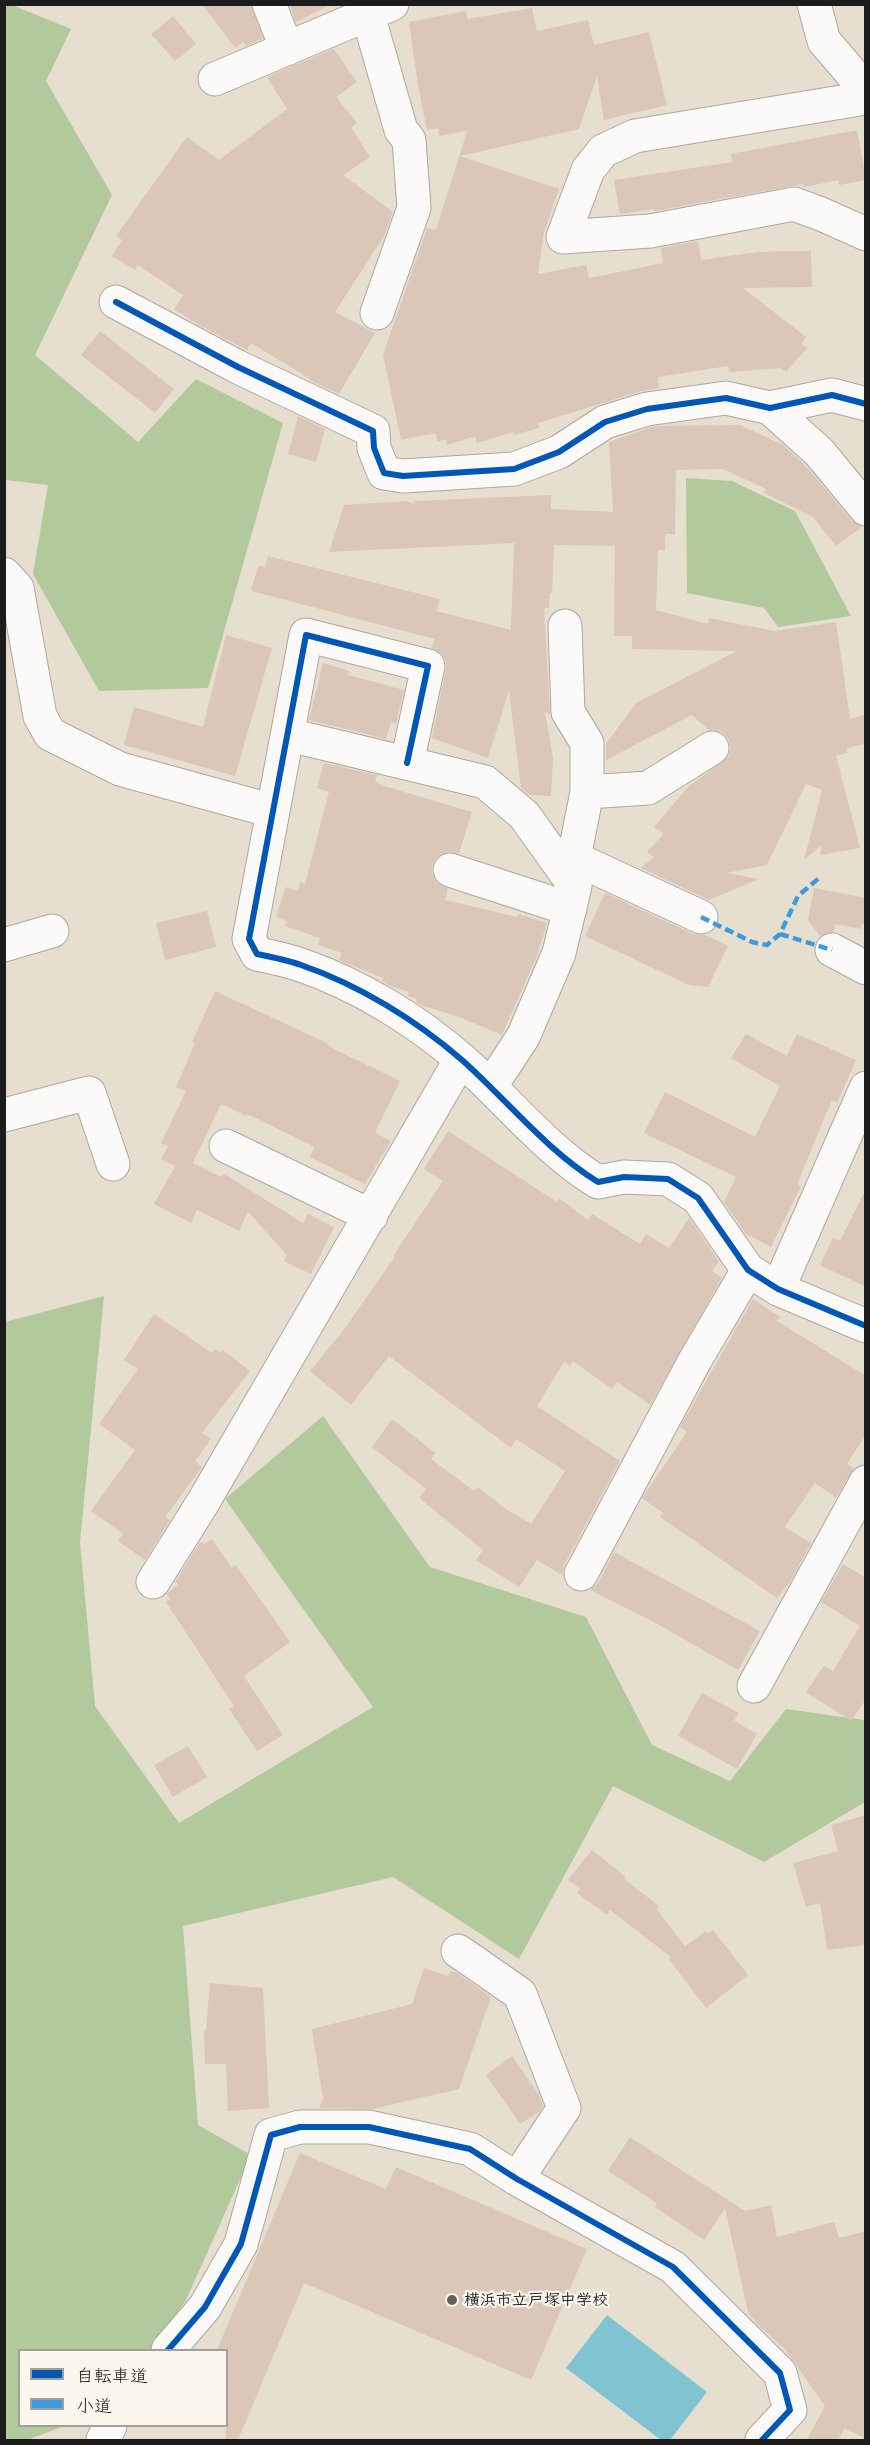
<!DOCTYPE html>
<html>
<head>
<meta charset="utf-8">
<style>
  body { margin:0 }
  #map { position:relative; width:870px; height:2445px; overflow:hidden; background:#e6dece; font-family:Mali,"Klee One",sans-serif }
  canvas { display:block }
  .frame { position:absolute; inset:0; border:6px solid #1c1c1c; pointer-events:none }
  .legend { position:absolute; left:18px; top:2349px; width:210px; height:78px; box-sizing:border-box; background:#fbf7ec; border:2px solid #a29f99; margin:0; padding:8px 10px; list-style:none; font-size:18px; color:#1c1c1c }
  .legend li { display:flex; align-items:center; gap:12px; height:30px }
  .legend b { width:30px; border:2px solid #a29f99 }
</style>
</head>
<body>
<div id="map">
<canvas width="870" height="2445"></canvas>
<div class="frame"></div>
<ul class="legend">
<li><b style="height:8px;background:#0057b8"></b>自転車道</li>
<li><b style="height:8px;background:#3c9bdf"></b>小道</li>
</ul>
</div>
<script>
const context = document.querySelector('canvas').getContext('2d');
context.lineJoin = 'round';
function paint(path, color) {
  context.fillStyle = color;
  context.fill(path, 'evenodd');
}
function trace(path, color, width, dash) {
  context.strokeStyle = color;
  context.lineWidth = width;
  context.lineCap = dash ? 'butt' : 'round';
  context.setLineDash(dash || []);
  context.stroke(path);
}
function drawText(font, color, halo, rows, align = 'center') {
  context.font = font + ' Mali,"Klee One",sans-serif';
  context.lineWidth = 4.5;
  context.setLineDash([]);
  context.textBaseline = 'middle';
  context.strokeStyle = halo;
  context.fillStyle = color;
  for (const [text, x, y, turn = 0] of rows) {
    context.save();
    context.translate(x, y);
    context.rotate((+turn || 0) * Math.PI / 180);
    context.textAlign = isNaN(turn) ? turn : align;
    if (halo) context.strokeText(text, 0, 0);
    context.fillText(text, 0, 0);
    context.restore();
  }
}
paint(new Path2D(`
  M12 5 71 29 46 81 112 195 35 355 138 442 196 379 283 423 208 688 99 691 33 574 48 485 5 480 4 5Z
  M686 478 732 481 795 511 851 616 778 627 764 608 687 593Z
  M104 1296 80 1542 95 1706 179 1823 373 1707 225 1499 323 1416 430 1567 586 1617 652 1745 730 1781 786 1709 864 1720 865 1717V1802L764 1862 613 1786 519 1959 393 1877 183 1926 198 2125 251 2155 185 2302 150 2350H20V2426H64L27 2440H5V1322Z`), '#b2c99b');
paint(new Path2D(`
  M607 2315 707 2392 670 2440H661L566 2368Z`), '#80c4d1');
paint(new Path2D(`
  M202 4H251L263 38 246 46 243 42 235 48Z
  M289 4H332L296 22Z
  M532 8 537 31 588 20 594 45 649 32 667 105 604 120 597 76 579 129 460 156 559 189 544 232 538 274 586 265 589 278 663 263 661 248 698 241 701 260 758 252 811 251 812 287 743 288 806 337 801 344 807 348 786 372 780 368 729 372 728 366 658 377 659 388 642 391 538 423 539 428 514 435 513 432 477 443 475 436 447 445 446 439 438 442 435 433 401 440 383 355 427 228 436 230 467 131 439 136 438 128 427 130 418 85 409 22 466 11 468 19Z
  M173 16 196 44 175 61 151 34Z
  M334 49 357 82 336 97 357 123 351 127 370 157 343 175 393 212 384 236 335 312 375 333 339 394 309 380V378L251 343 247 350 197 324 174 309 183 295 138 265 135 270 112 256 122 240 116 236 187 137 219 160 287 109 267 77Z
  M857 130 866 180 839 185 838 180 804 187 803 184 654 211V209L620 214 614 180 732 162 731 154Z
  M100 331 174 389 155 413 81 355Z
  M298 416 325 429 316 462 288 454Z
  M740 425 783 445 805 465 852 521 862 527 836 546 813 517 764 493 766 489 723 469 676 470 675 534H665V550H658L656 610 708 624 709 618 775 631 836 622 850 719 866 714V743L846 749 848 753 836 756 860 848 820 855 822 845 804 860 822 790 806 784 767 865 726 873 759 879 709 900 641 868 654 857 647 852 664 834 654 827 688 787 728 757 731 748 728 738 720 731 709 730 692 715 606 760V744L636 703 737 651 632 649V636H614L615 546 554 545 552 593H550L549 608H544L550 715 545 712 553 758 551 796 530 795 521 788 509 690 488 758 432 738 446 669V661L441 653 432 648 435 639 251 591 258 566 265 567 268 556 440 599 436 611 511 630 514 543 329 552 344 505 407 501 415 504 414 501 551 495V509L613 512 609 442 651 427 664 426Z
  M226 635 272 648 235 776 124 745 134 707 203 727Z
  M323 663 349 671 348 675 404 690 396 724 391 722 386 739 309 720Z
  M324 763 377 775 375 782 384 786 472 812 459 853 446 852 437 857 432 865V874L436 882 448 889 445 900 517 917 518 914 547 923 537 956 502 1035 459 1017 421 1005 416 1002 417 999 408 996 409 992 388 985 382 981 383 978 339 960 342 953 318 945 320 938 285 926 287 921 276 917 286 887 298 891 300 882 305 884 329 792 317 788Z
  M814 888 866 898V924H862L861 929 835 924 834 932 820 936 808 920Z
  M605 893 693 934 705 935 728 946 708 987 689 985 585 936Z
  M207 911 216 947 165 960 156 923Z
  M215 991 329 1044 328 1046 400 1081 375 1133 391 1141 365 1184 310 1157 315 1147 247 1114 246 1116 221 1104 193 1163 221 1177 224 1174 303 1223 308 1214 334 1227 311 1274 284 1261 287 1255 248 1212 239 1231 197 1210 191 1223 154 1204 175 1166 161 1159 168 1146 161 1143 186 1091 176 1087 195 1043 192 1042Z
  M746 1034 787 1056 797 1034 856 1060 837 1103 832 1100 797 1184 801 1186 771 1247 746 1234 724 1202 736 1177 644 1133 665 1092 755 1137 780 1086 731 1058Z
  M448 1131 557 1202 559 1198 588 1220 592 1214 640 1244 646 1234 669 1248 689 1218 719 1261 712 1271 722 1278 650 1405 617 1382 612 1389 573 1361 570 1366 564 1362 537 1406 620 1461 564 1565 562 1575 537 1560 519 1587 476 1560 483 1550 419 1498 426 1489 372 1447 392 1419 435 1453 431 1459 474 1491 478 1487 507 1510 531 1524 565 1471 516 1439 511 1448 389 1356 351 1405 310 1371 342 1332 395 1257 393 1256 443 1181 424 1169Z
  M866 1189V1287L820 1265 833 1238 840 1241Z
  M753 1299 780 1317 777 1321 866 1376V1434L847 1464 854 1469 836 1498 815 1483 785 1527 811 1543 790 1582 777 1598 660 1517 663 1513 642 1498 687 1432 680 1427Z
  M154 1314 212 1353 215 1349 221 1353 223 1350 250 1371 202 1433 211 1439 195 1461 202 1467 165 1517 170 1520 145 1560 118 1541 123 1534 91 1511 135 1450 99 1424 138 1369 124 1360Z
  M212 1539 232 1568 236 1565 290 1642 244 1676 283 1735 257 1751 229 1709 234 1706 166 1602 170 1599 167 1594 178 1584 175 1582 200 1542 204 1544Z
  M614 1552 760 1631 738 1670 654 1622 590 1590 598 1583Z
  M843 1564 866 1578V1699L851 1721 806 1692 824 1666 833 1671 860 1626 821 1602Z
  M702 1693 739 1713 734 1721 757 1734 737 1769 678 1736Z
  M188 1746 207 1777 173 1797 154 1765Z
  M866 1815V1945L827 1950 820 1903 806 1907 793 1863 838 1851 831 1825Z
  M592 1850 626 1877 624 1879 659 1906 657 1910 685 1946 706 1931 708 1933 713 1930 748 1975 706 2008 669 1959 671 1957 610 1910 607 1915 577 1893 580 1889 568 1880Z
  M424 1968 448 1976 451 1971 457 1973 491 1997 459 2089 373 2109 319 2108 323 2099 312 2029 412 2004Z
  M210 1983 263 1988 269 2108 228 2111 226 2064H205L204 2031 206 2030Z
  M512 2056 539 2095 543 2106 540 2111 520 2124 486 2075Z
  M630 2137 745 2211 771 2205 777 2237 834 2222 839 2238 866 2231V2439L845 2428 838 2440H807L825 2406 785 2349 757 2324 748 2312 725 2208 704 2240 655 2207 657 2203 608 2171Z
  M300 2153 386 2189 396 2167 587 2249 531 2380 304 2283 238 2440H226V2350H217Z`), '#dbc7b9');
const minor = new Path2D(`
  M269 4 287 49
  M814 4 824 41 866 90
  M368 15 401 130 409 140 414 208 377 313
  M215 79 392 4
  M866 98 635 136 603 151 588 170 563 237 650 231 794 204 821 214 866 234
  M116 302 238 367 373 431 374 448 384 473 403 476 514 469 559 452 605 422 647 409 726 398 770 408 832 395 866 404
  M770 408 819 452 866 509
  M4 574 17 588 40 716 50 734 120 769 273 811
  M289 735 485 782 524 815 575 886
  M407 763 428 666 306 635 249 939 257 954C272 957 287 960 301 965 359 985 416 1020 462 1060 507 1100 546 1150 598 1182L624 1177 668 1179 698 1198 748 1270 778 1289 866 1326
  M587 792 648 788 712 748
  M574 858 701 917
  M450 870 570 909
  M4 945 52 931
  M832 950 866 968
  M490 1087 523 1037 559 953 575 886 574 858 587 792V743L568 712 565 626
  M4 1115 89 1093 113 1164
  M226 1146 371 1216
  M778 1289 866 1088
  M581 1574 694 1362 748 1270
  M153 1582 202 1504 461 1059
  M754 1686 866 1482
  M458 1951 520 1994 564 2108 517 2179
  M168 2350 205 2307 241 2244 271 2135 300 2127H369L470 2149 517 2179 673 2267 780 2373 790 2410 762 2440
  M103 2440 110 2426`);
trace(minor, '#ada89e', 35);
trace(minor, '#fbfaf8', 33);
trace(new Path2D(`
  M701 917 752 942 767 945 780 934 798 896 819 878
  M780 934 832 950`), '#3c9bdf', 4.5, [9, 4.5]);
trace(new Path2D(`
  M116 302 238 367 373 431 374 448 384 473 403 476 514 469 559 452 605 422 647 409 726 398 770 408 832 395 866 404
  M407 763 428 666 306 635 249 939 257 954C272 957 287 960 301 965 359 985 416 1020 462 1060 507 1100 546 1150 598 1182L624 1177 668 1179 698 1198 748 1270 778 1289 866 1326
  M168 2350 205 2307 241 2244 271 2135 300 2127H369L470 2149 517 2179 673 2267 780 2373 790 2410 762 2440`), '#0057b8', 6);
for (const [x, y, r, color] of [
  [452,2300,6,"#63605a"]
]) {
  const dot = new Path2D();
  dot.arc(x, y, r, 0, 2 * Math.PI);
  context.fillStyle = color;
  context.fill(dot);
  trace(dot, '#fbf7ec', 2);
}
drawText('bold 16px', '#1c1c1c', '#fbf7ec', [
  ["横浜市立戸塚中学校",464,2300]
], 'left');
</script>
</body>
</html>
